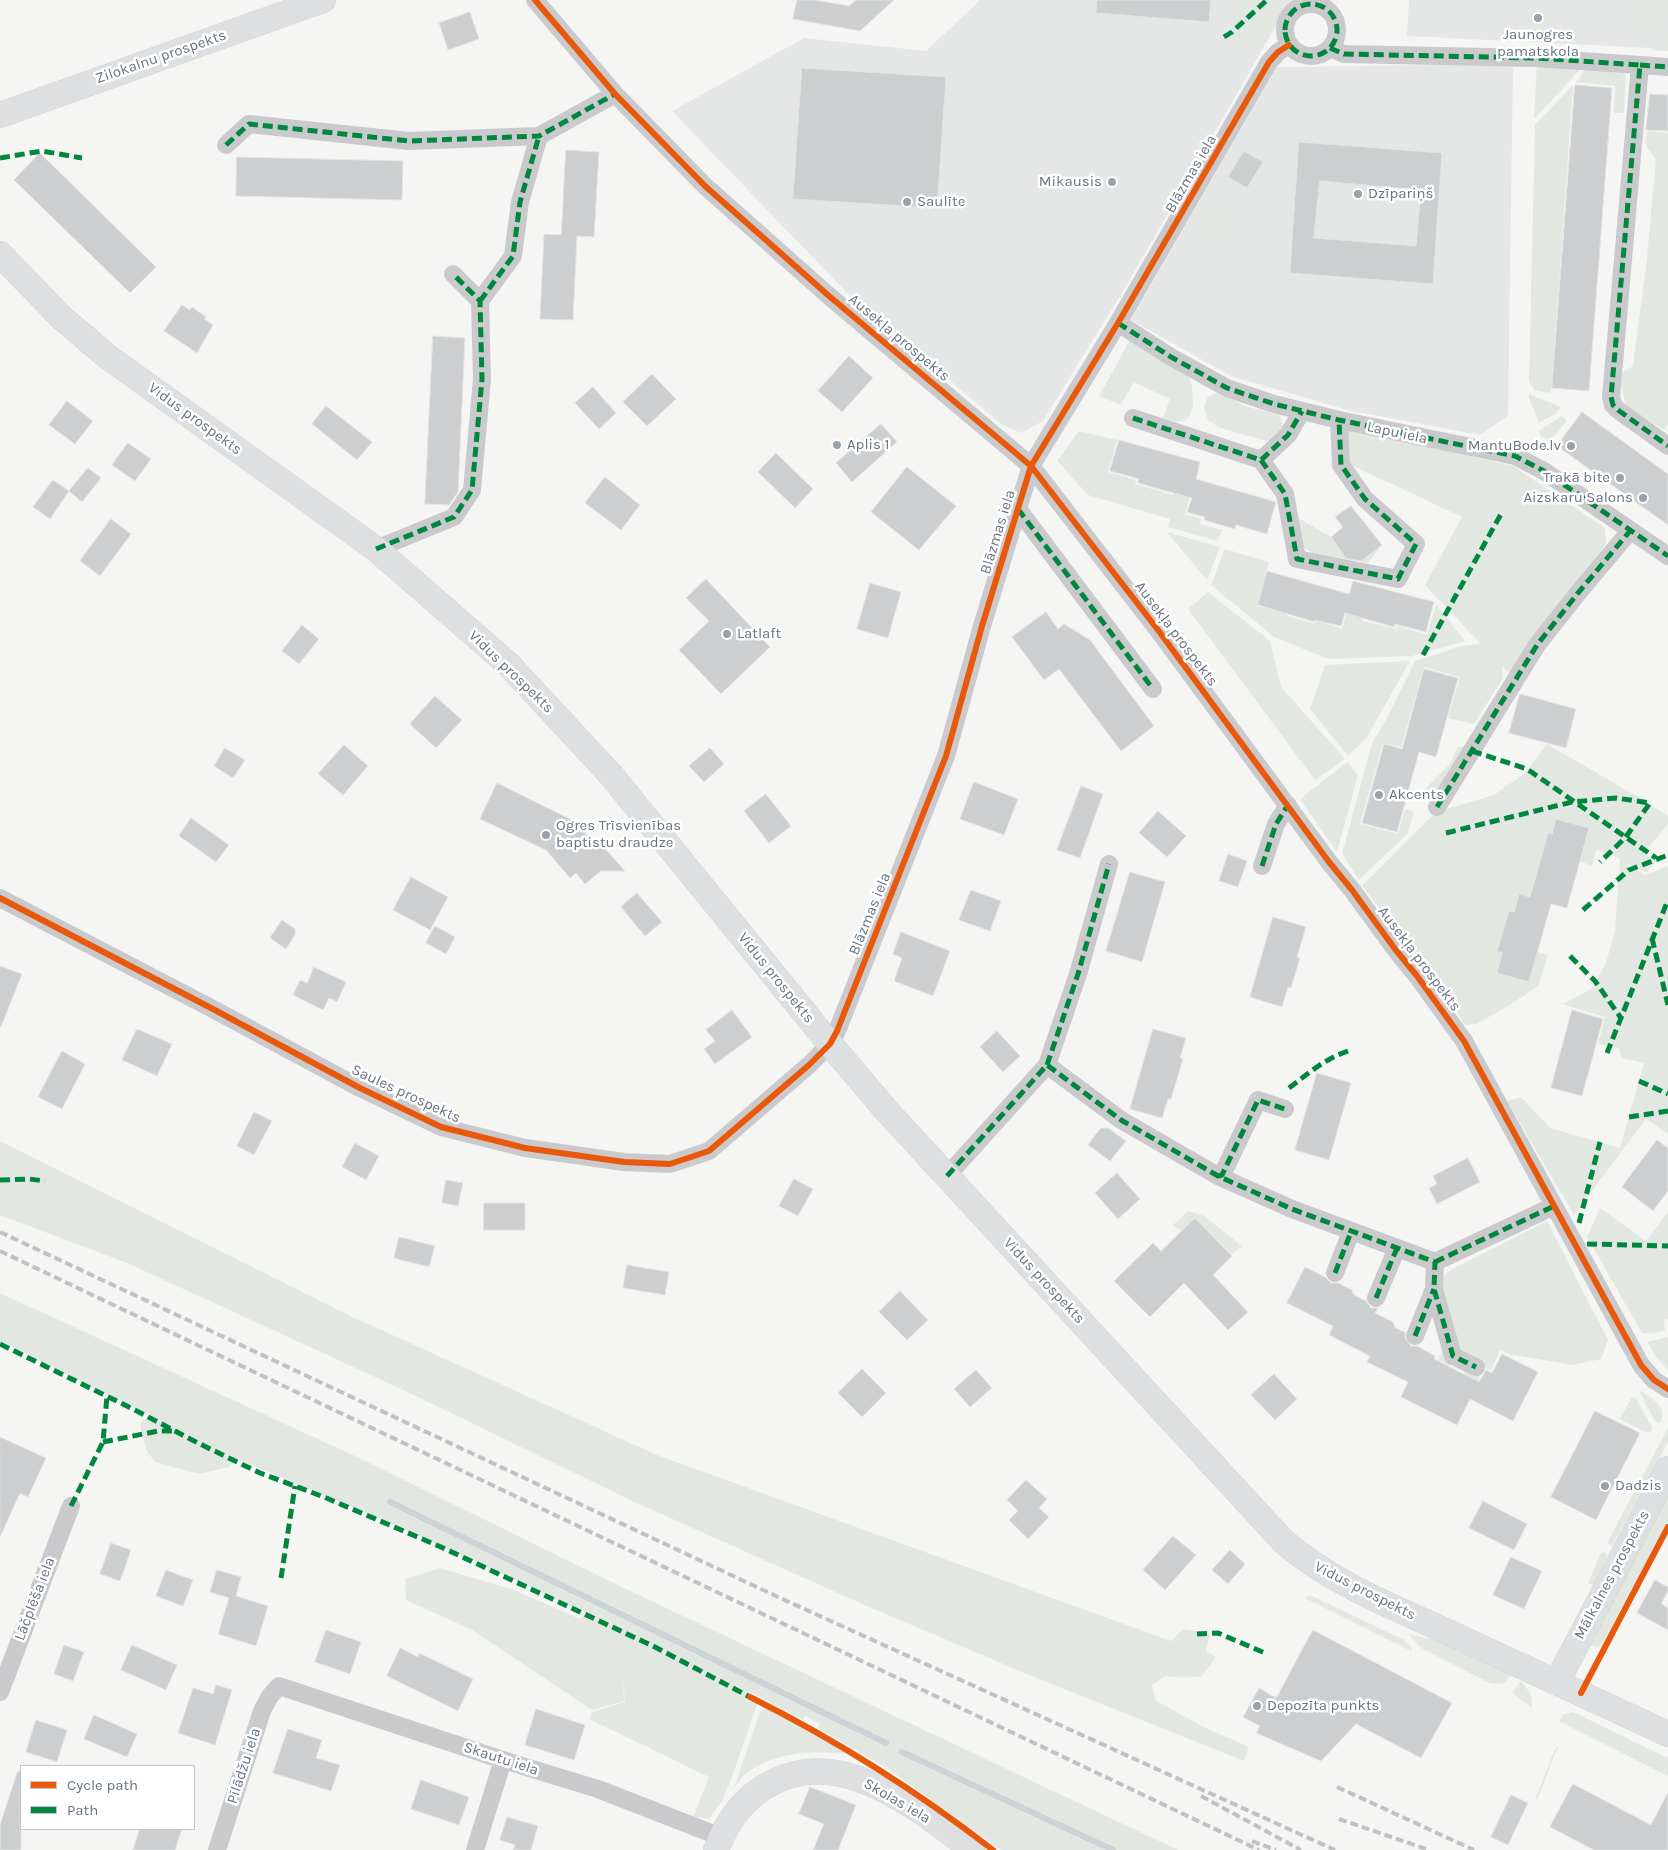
<!DOCTYPE html>
<html>
<head>
<meta charset="utf-8">
<style>
  body { margin:0 }
  #map { position:relative; width:1668px; height:1850px; overflow:hidden; background:#f5f5f4; font-family:Karla,sans-serif }
  canvas { display:block }
  .legend { position:absolute; left:20px; top:1765px; width:175px; height:65px; box-sizing:border-box; background:#fff; border:1px solid #c2c7cd; margin:0; padding:6px 9px; list-style:none; font-size:15px; color:#677483 }
  .legend li { display:flex; align-items:center; gap:10px; height:25px }
  .legend b { width:25px; border:1px solid #c2c7cd }
</style>
</head>
<body>
<div id="map">
<canvas width="1668" height="1850"></canvas>
<ul class="legend">
<li><b style="height:6px;background:#e8590c"></b>Cycle path</li>
<li><b style="height:6px;background:#00873e"></b>Path</li>
</ul>
</div>
<script>
const context = document.querySelector('canvas').getContext('2d');
context.lineJoin = 'round';
function paint(path, color) {
  context.fillStyle = color;
  context.fill(path, 'evenodd');
}
function trace(path, color, width, dash) {
  context.strokeStyle = color;
  context.lineWidth = width;
  context.lineCap = dash ? 'butt' : 'round';
  context.setLineDash(dash || []);
  context.stroke(path);
}
function drawText(font, color, halo, rows, align = 'center') {
  context.font = font + ' Karla,sans-serif';
  context.lineWidth = 5;
  context.setLineDash([]);
  context.textBaseline = 'middle';
  context.strokeStyle = halo;
  context.fillStyle = color;
  for (const [text, x, y, turn = 0] of rows) {
    context.save();
    context.translate(x, y);
    context.rotate((+turn || 0) * Math.PI / 180);
    context.textAlign = isNaN(turn) ? turn : align;
    if (halo) context.strokeText(text, 0, 0);
    context.fillText(text, 0, 0);
    context.restore();
  }
}
paint(new Path2D(`
  M980 0H1291L1126 286 1043 421 1021 433 1001 424 844 290 672 111 804 38 926 51Z
  M1409 0H1668V49L1407 36Z
  M1513 64 1508 416 1480 435 1347 410 1231 376 1131 320 1277 67Z`), '#e5e7e7');
paint(new Path2D(`
  M1235 0H1287L1258 54 1232 37Z
  M1631 0H1668V6L1642 46Z
  M1668 28V51L1652 50Z
  M1537 61 1586 63 1534 119Z
  M1589 64 1626 66 1624 113H1614L1615 86 1576 82Z
  M1573 85 1551 393 1534 390 1529 381 1535 125Z
  M1647 131 1668 133V424L1664 430 1626 407 1619 375 1633 366 1647 258 1656 159 1646 146Z
  M1214 206 1237 219 1218 252 1195 239Z
  M1130 340 1184 369 1189 377 1192 387 1193 408 1187 420 1176 422 1163 418 1170 399 1134 382 1121 405 1099 396Z
  M1216 393 1225 395 1244 406 1280 415 1283 428 1276 437 1267 441 1220 428 1208 420 1204 406 1208 397Z
  M1529 394 1561 407 1555 414 1539 423 1529 398Z
  M1562 416 1567 421 1551 440 1541 436 1539 431Z
  M1343 427 1513 466 1605 528 1606 544 1509 673 1502 666 1503 678 1474 724 1448 718 1460 677 1424 667 1401 747 1383 743 1360 824 1398 834 1405 809 1414 811 1408 833 1359 880 1342 854 1372 743 1386 720 1415 661 1462 646 1481 644 1425 585 1462 517 1349 464Z
  M1079 431 1117 440 1108 472 1136 480 1135 484 1173 495 1175 491 1190 495 1185 514 1201 519 1200 524 1222 530 1218 541 1168 527 1170 519 1088 495 1057 461Z
  M1298 518 1331 537 1343 553 1356 544 1366 557 1382 545 1368 563 1315 554 1302 547 1298 531Z
  M1167 532 1220 547 1207 580Z
  M1225 549 1269 562 1258 606 1287 613V616L1315 624 1317 620 1342 629 1346 614 1362 617V621L1396 629 1397 626 1427 635 1436 604 1465 641 1412 656 1328 659 1274 637 1211 585Z
  M1208 592 1270 641 1281 687 1345 759 1315 780 1188 609Z
  M1410 661 1367 737 1348 756 1310 709 1325 665Z
  M1547 744 1645 801 1668 816V824L1644 853 1656 861 1646 873 1622 861 1645 875 1668 866V1134L1646 1119 1574 1215 1507 1101 1521 1097 1550 1128 1620 1148 1644 1063 1621 1058 1619 1048 1598 1044 1605 1017 1563 1004 1591 989 1605 966 1615 931 1620 859 1608 853 1596 850 1592 866 1580 861 1589 828 1556 819 1552 834H1548L1535 879 1534 898 1519 894 1514 912 1509 911 1498 951 1502 953 1497 973 1529 982 1537 952 1548 955 1538 986 1510 1005 1476 1024 1465 1025 1434 978 1362 886 1436 812 1494 795 1525 773Z
  M1458 746 1464 747 1440 789 1431 794 1422 792 1450 764Z
  M1347 762 1358 775 1337 852 1300 799Z
  M0 1141 357 1319 657 1455 1171 1641 1183 1629 1210 1633 1206 1651 1216 1657 1202 1676 1184 1678 1166 1676 1152 1685 1156 1701 1206 1728 1249 1747 1244 1761 1029 1675 867 1606 641 1505 397 1387 127 1263 0 1215Z
  M1600 1208 1646 1241 1668 1212V1319L1664 1320 1665 1330 1652 1334 1642 1333 1587 1237Z
  M1188 1211 1204 1216 1242 1246 1232 1254 1195 1218 1181 1231 1173 1225Z
  M1547 1221 1608 1340 1601 1359 1572 1365 1509 1354 1500 1350 1491 1370 1484 1367 1477 1382 1463 1376 1466 1370 1451 1363 1449 1366 1437 1364 1442 1352V1279L1449 1271Z
  M0 1293 357 1457 626 1589 1178 1850H1001L887 1768 818 1728 820 1724 805 1716 803 1720 751 1692 747 1701 757 1704 731 1780 722 1801 709 1819 693 1817 709 1777 589 1719 592 1712 625 1702 623 1675 624 1701 592 1710 472 1630 406 1600 405 1579 440 1568 514 1590 580 1619 586 1613 457 1553 357 1509 235 1458 229 1467 199 1474 155 1462 146 1450 140 1424 149 1415 0 1341Z
  M1668 1337V1370L1656 1357 1647 1342Z
  M1642 1391C1654 1401 1668 1406 1660 1423L1655 1421 1640 1393Z
  M1632 1397H1635L1652 1427 1651 1432H1645L1620 1419Z
  M1668 1428V1441L1661 1456 1612 1546 1607 1543Z
  M1668 1492V1522L1604 1640 1599 1647 1588 1645Z
  M1605 1552 1607 1555 1606 1559 1594 1585 1588 1583 1601 1553Z
  M1308 1596H1312L1404 1640 1412 1648 1411 1651 1307 1599 1306 1597Z
  M1408 1634 1439 1641 1511 1675 1503 1684 1490 1683 1421 1648Z
  M1521 1681 1531 1694 1532 1708 1512 1693Z
  M767 1708 848 1754C815 1751 775 1751 747 1773 742 1777 738 1783 734 1788L760 1712Z
  M1573 1712 1668 1758V1776L1559 1721 1564 1714Z
  M1556 1747H1558L1537 1800 1535 1799Z`), '#e3e7e2');
trace(new Path2D(`
  M390 1502 886 1743
  M902 1752 1113 1850`), '#ccd2d6', 6);
const building = new Path2D(`
  M797 0H815L849 6 856 0H894L860 31 793 19Z
  M1097 0H1211L1209 22 1096 13Z
  M470 12 479 39 448 50 439 23Z
  M802 68 946 77 937 208 793 199Z
  M1575 85 1612 88 1589 391 1552 388Z
  M1650 94 1668 95V131L1646 130Z
  M1299 142 1442 153 1433 284 1290 273ZM1320 181 1421 190 1416 246 1314 238Z
  M566 150 599 152 594 237 577 236 573 320 540 319 544 234 561 235Z
  M1244 151 1263 162 1247 188 1228 177Z
  M40 153 156 267 130 293 14 180Z
  M237 157 403 161 402 200 236 196Z
  M182 305 190 310 192 307 206 317 204 319 213 325 197 353 164 331Z
  M433 336 465 338 458 492 449 505 425 504Z
  M849 356 873 378 842 412 818 391Z
  M652 374 676 399 647 426 623 402Z
  M593 387 616 413 599 429 575 403Z
  M67 401 93 421 75 444 49 425Z
  M326 406 372 442 357 460 312 424Z
  M1582 412 1668 474V525L1557 446Z
  M881 424 897 442 852 482 836 463Z
  M1119 440 1200 462 1196 479 1276 502 1267 534 1236 525 1235 529 1204 520 1205 517 1187 512 1192 498 1138 483 1139 479 1110 471Z
  M128 443 151 459 135 481 112 465Z
  M776 453 813 489 795 508 758 472Z
  M907 467 956 506 919 550 871 512Z
  M88 468 101 478 82 502 69 491Z
  M605 477 640 505 621 530 585 503Z
  M53 480 69 491 50 519 33 507Z
  M1351 506 1382 545 1361 561 1346 558 1331 537 1343 527 1335 517Z
  M111 519 131 534 100 576 80 561Z
  M1267 571 1349 594 1353 581 1434 602 1426 632 1395 624 1394 627 1345 613 1341 626 1315 620V622L1258 605Z
  M706 579 770 647 721 694 679 650 709 621 686 598Z
  M870 583 901 592 888 638 857 629Z
  M1046 612 1058 629 1064 624 1090 640 1154 726 1121 751 1059 669 1044 680 1012 637Z
  M302 625 319 639 299 664 282 651Z
  M1424 669 1458 678 1436 757 1419 752 1397 832 1362 823 1384 744 1402 749Z
  M1520 694 1576 709 1566 748 1509 733Z
  M435 696 462 720 436 748 410 724Z
  M344 745 368 766 343 795 318 774Z
  M225 748 245 760 233 778 214 766Z
  M710 748 724 764 704 782 689 766Z
  M974 782 1018 799 1004 835 960 819Z
  M497 783 576 822 596 846 600 843 625 871H601L585 884 576 873 570 878 546 850 480 819Z
  M1081 786 1103 794 1080 858 1057 850Z
  M766 794 791 826 769 843 744 811Z
  M1158 811 1186 836 1167 857 1139 833Z
  M191 818 229 845 216 862 179 836Z
  M1556 819 1589 828 1567 908 1551 904 1529 982 1497 973 1502 953 1497 951 1509 911 1514 912 1519 894 1530 897 1548 833 1552 834Z
  M1228 854 1247 861 1238 887 1219 881Z
  M1130 872 1165 882 1142 962 1106 951Z
  M411 877 448 897 430 930 393 910Z
  M971 890 1001 901 990 931 959 920Z
  M637 893 662 922 645 936 621 907Z
  M1273 917 1306 927 1297 957 1300 958 1291 988 1288 987 1282 1007 1250 997Z
  M282 920 295 929V935L286 949 270 938Z
  M435 926 455 937 446 954 426 943Z
  M901 932 950 951 933 996 894 981 902 958 893 954Z
  M0 966 22 974 1 1027H0Z
  M314 967 346 982 337 1002 329 998 323 1010 293 995 300 980 307 983Z
  M732 1010 752 1037 715 1064 704 1049 715 1041 706 1030Z
  M1572 1010 1603 1019 1582 1096 1551 1088Z
  M137 1029 172 1044 157 1076 122 1060Z
  M1153 1029 1186 1038 1180 1058 1183 1059 1171 1099H1168L1162 1118 1130 1109Z
  M997 1031 1020 1056 1003 1072 980 1047Z
  M62 1051 85 1064 62 1109 38 1097Z
  M1317 1073 1351 1083 1329 1160 1295 1150Z
  M254 1112 272 1121 254 1155 237 1146Z
  M1101 1128H1108L1126 1141 1110 1161 1088 1145Z
  M1657 1140 1668 1148V1191L1653 1211 1622 1187Z
  M355 1143 379 1156 366 1180 342 1167Z
  M1468 1158 1480 1182 1437 1204 1429 1188 1437 1184 1433 1176Z
  M1117 1173 1140 1199 1118 1219 1095 1193Z
  M794 1179 813 1189 798 1216 779 1206Z
  M446 1180 463 1183 458 1206 442 1203Z
  M484 1203H525V1230H484Z
  M1195 1218 1232 1256 1213 1275 1248 1312 1228 1330 1184 1283 1150 1317 1114 1281 1153 1243 1161 1251Z
  M399 1237 435 1246 429 1267 394 1258Z
  M627 1265 669 1272 665 1295 623 1288Z
  M1305 1267 1325 1277 1331 1283H1338L1352 1290 1354 1295 1366 1301 1371 1308H1378L1375 1313 1393 1322 1395 1328 1405 1332V1338L1411 1346H1417L1435 1356 1434 1359 1479 1382 1486 1370 1492 1373 1502 1354 1538 1372 1513 1421 1470 1399 1457 1425 1401 1397 1408 1382 1367 1362 1370 1356 1329 1335 1333 1326 1287 1303Z
  M900 1291 928 1320 907 1340 879 1312Z
  M862 1369 886 1393 862 1417 838 1393Z
  M976 1370 992 1388 970 1407 954 1389Z
  M1274 1374 1297 1399 1275 1420 1251 1395Z
  M1595 1411 1640 1433 1596 1520 1551 1497Z
  M0 1437 46 1458 28 1497 20 1493 0 1537Z
  M1026 1480 1047 1499 1039 1508 1049 1517 1028 1539 1009 1520 1018 1511 1007 1500Z
  M1483 1501 1527 1524 1514 1550 1469 1528Z
  M1173 1536 1196 1555 1165 1590 1143 1570Z
  M111 1543 131 1550 120 1581 100 1574Z
  M1230 1550 1245 1564 1228 1584 1212 1570Z
  M1511 1557 1542 1571 1524 1609 1493 1595Z
  M166 1570 193 1580 183 1606 156 1596Z
  M217 1570 241 1577 236 1596 268 1606 256 1646 218 1634 229 1598 210 1592Z
  M1655 1580 1668 1587V1591L1661 1604 1668 1608V1630L1637 1613Z
  M326 1630 361 1642 350 1674 315 1662Z
  M1313 1630 1452 1703 1421 1758 1356 1724 1321 1761 1256 1733 1260 1726 1243 1717 1259 1688 1276 1698Z
  M64 1645 84 1652 73 1681 54 1674Z
  M132 1645 177 1665 166 1690 121 1670Z
  M400 1648 418 1657 419 1653 473 1679 458 1711 387 1676Z
  M216 1685 232 1690 215 1745 178 1733 193 1688 213 1694Z
  M536 1709 585 1725 574 1760 525 1745Z
  M94 1715 137 1734 127 1757 84 1739Z
  M36 1720 67 1730 57 1762 26 1752Z
  M288 1729 322 1740 316 1758 340 1765 331 1791 273 1773Z
  M18 1771 21 1772V1850H0V1825Z
  M421 1780 469 1797 459 1825 411 1809Z
  M1573 1784 1651 1825 1668 1792V1850H1594L1550 1827Z
  M810 1787 856 1805 838 1850H813L824 1824 799 1814Z
  M1511 1795 1528 1803 1508 1845 1491 1837Z
  M507 1817 538 1826 531 1850H513L515 1845 500 1840Z
  M140 1829H182L175 1850H133Z`);
paint(building, '#cccecf');
trace(building, '#e4e4e4', 1);
const secondary = new Path2D(`
  M0 115 323 0
  M0 254 62 318 108 357 376 549 509 665 611 775 830 1044 886 1110 1284 1542C1332 1583 1393 1607 1450 1633 1523 1667 1596 1700 1668 1734
  M1557 1682 1668 1469
  M716 1850C739 1788 795 1756 859 1779 901 1794 938 1823 972 1850`);
trace(secondary, '#d2d3d4', 26);
trace(new Path2D(`
  M535 0 615 94 705 186 829 296 1031 466 1158 630 1329 862 1352 890 1395 949 1417 976 1464 1041 1641 1365 1654 1380 1668 1389
  M1285 30a26 26 0 1 1 52 0a26 26 0 1 1-52 0Z
  M1330 48 1344 54 1536 58 1640 65 1611 397 1613 405 1618 410 1668 446
  M1640 65 1668 67
  M226 145 249 124 409 141 539 136 615 94
  M480 301 513 256 520 202 539 136
  M1118 323 1171 357 1227 388 1274 404 1339 420 1515 456 1544 471 1668 556
  M1133 418 1261 460 1288 435 1302 411
  M1261 460 1285 494 1297 559 1398 579 1416 544 1365 499 1341 465 1339 420
  M1018 509 1153 689
  M376 549 454 517 472 490 482 379 480 301 453 274
  M1437 807 1537 645 1578 593 1630 531
  M1262 866 1276 824 1288 805
  M0 898 211 1008 360 1088 441 1127 525 1148 624 1162 670 1164 709 1151 809 1065 830 1044 837 1031 946 756 982 626 1031 466 1118 323 1269 62 1278 52 1289 45
  M1047 1065 1078 974 1109 864
  M947 1176 1047 1065 1121 1120 1218 1176 1292 1209 1435 1262 1434 1289 1453 1356 1476 1367
  M1218 1176 1222 1175 1258 1100 1285 1109
  M1435 1262 1554 1206
  M1335 1273 1351 1232
  M1376 1298 1397 1248
  M1415 1336 1434 1289
  M0 1692 71 1506
  M217 1850 262 1711 270 1696 279 1686 503 1760 598 1789 721 1837
  M475 1850 503 1760`), '#cacacc', 18);
trace(secondary, '#dedfe0', 25);
trace(new Path2D(`
  M0 1232 778 1597 1335 1850
  M0 1251 1259 1850
  M1337 1787 1474 1850
  M1201 1796 1301 1850
  M1339 1819 1429 1850
  M1252 1841 1276 1850`), '#c0c1c2', 4, [8, 4]);
trace(new Path2D(`
  M1285 30a26 26 0 1 1 52 0a26 26 0 1 1-52 0Z
  M1224 37 1232 32 1267 0
  M1330 48 1344 54 1536 58 1640 65 1611 397 1613 405 1618 410 1668 446
  M1640 65 1668 67
  M226 145 249 124 409 141 539 136 615 94
  M0 158 42 151 82 158
  M480 301 513 256 520 202 539 136
  M1118 323 1171 357 1227 388 1274 404 1339 420 1515 456 1544 471 1668 556
  M1133 418 1261 460 1288 435 1302 411
  M1261 460 1285 494 1297 559 1398 579 1416 544 1365 499 1341 465 1339 420
  M1018 509 1153 689
  M376 549 454 517 472 490 482 379 480 301 453 274
  M1423 655 1501 514
  M1472 751 1527 769 1656 858
  M1437 807 1537 645 1578 593 1630 531
  M1446 833 1572 802 1616 798 1650 803 1625 838 1600 862
  M1262 866 1276 824 1288 805
  M1583 910 1629 870 1668 855
  M1652 938 1668 1005
  M1570 956 1595 981 1621 1018
  M1607 1053 1668 900
  M1047 1065 1078 974 1109 864
  M1639 1081 1668 1094
  M1289 1088C1309 1073 1328 1056 1352 1050
  M1629 1117 1668 1111
  M947 1176 1047 1065 1121 1120 1218 1176 1292 1209 1435 1262 1434 1289 1453 1356 1476 1367
  M1218 1176 1222 1175 1258 1100 1285 1109
  M0 1180 29 1179 45 1181
  M1579 1223 1600 1142
  M1587 1244 1668 1246
  M1435 1262 1554 1206
  M1335 1273 1351 1232
  M1376 1298 1397 1248
  M1415 1336 1434 1289
  M0 1344 131 1408 198 1443 260 1473 324 1497 441 1547 655 1647 750 1697
  M103 1442 158 1431H172
  M71 1506 103 1442 107 1396
  M281 1578 295 1486
  M1197 1634 1218 1633 1265 1653`), '#00873e', 5, [10, 5]);
trace(new Path2D(`
  M535 0 615 94 705 186 829 296 1031 466 1158 630 1329 862 1352 890 1395 949 1417 976 1464 1041 1641 1365 1654 1380 1668 1389
  M0 898 211 1008 360 1088 441 1127 525 1148 624 1162 670 1164 709 1151 809 1065 830 1044 837 1031 946 756 982 626 1031 466 1118 323 1269 62 1278 52 1289 45
  M1581 1693 1668 1527
  M750 1697C836 1740 917 1791 993 1850`), '#e8590c', 6);
for (const [x, y, r, color] of [
  [1538,18,5,"#99a1ab"],
  [1112,182,5,"#99a1ab"],
  [1358,194,5,"#99a1ab"],
  [907,202,5,"#99a1ab"],
  [837,445,5,"#99a1ab"],
  [1571,446,5,"#99a1ab"],
  [1620,478,5,"#99a1ab"],
  [1643,498,5,"#99a1ab"],
  [727,634,5,"#99a1ab"],
  [1379,795,5,"#99a1ab"],
  [546,835,5,"#99a1ab"],
  [1605,1486,5,"#99a1ab"],
  [1257,1706,5,"#99a1ab"]
]) {
  const dot = new Path2D();
  dot.arc(x, y, r, 0, 2 * Math.PI);
  context.fillStyle = color;
  context.fill(dot);
  trace(dot, '#fff', 2);
}
drawText('15px', '#677483', '#fff', [
  ["Jaunogres",1538,35,"center"],
  ["pamatskola",1538,52,"center"],
  ["Mikausis",1102,182,"right"],
  ["Dzīpariņš",1368,194],
  ["Saulīte",917,202],
  ["Aplis 1",847,445],
  ["MantuBode.lv",1561,446,"right"],
  ["Trakā bite",1610,478,"right"],
  ["Aizskaru Salons",1633,498,"right"],
  ["Latlaft",737,634],
  ["Akcents",1389,795],
  ["Ogres Trīsvienības",556,826],
  ["baptistu draudze",556,843],
  ["Dadzis",1615,1486],
  ["Depozīta punkts",1267,1706]
], 'left');
drawText('15px', '#677483', '#fff', [
  ["Zilokalnu prospekts",161,57,-19],
  ["Blāzmas iela",1191,174,-60],
  ["Ausekļa prospekts",899,338,40],
  ["Vidus prospekts",195,419,36],
  ["Lapu iela",1397,433,12],
  ["Blāzmas iela",998,532,-73],
  ["Ausekļa prospekts",1176,634,53],
  ["Vidus prospekts",511,672,44],
  ["Blāzmas iela",870,914,-68],
  ["Ausekļa prospekts",1419,959,53],
  ["Vidus prospekts",776,978,51],
  ["Saules prospekts",406,1094,25],
  ["Vidus prospekts",1044,1281,47],
  ["Mālkalnes prospekts",1612,1575,-62],
  ["Vidus prospekts",1365,1591,27],
  ["Lāčplēša iela",35,1599,-69],
  ["Skautu iela",501,1759,18],
  ["Pīlādžu iela",244,1766,-72],
  ["Skolas iela",897,1801,30]
]);
</script>
</body>
</html>
